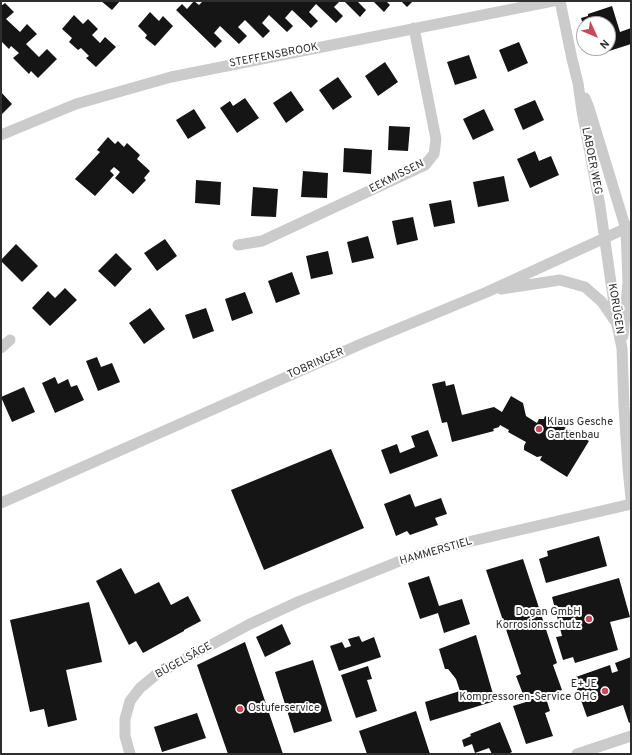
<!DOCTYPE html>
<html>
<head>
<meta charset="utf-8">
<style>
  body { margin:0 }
  #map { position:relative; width:632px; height:755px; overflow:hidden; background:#fff; font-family:Overpass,sans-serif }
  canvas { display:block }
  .frame { position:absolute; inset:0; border:2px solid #2e2e2e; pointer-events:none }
  .north { position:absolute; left:576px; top:16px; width:40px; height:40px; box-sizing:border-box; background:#fff; border:1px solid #ababab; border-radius:50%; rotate:134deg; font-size:11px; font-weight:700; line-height:16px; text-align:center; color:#2e2e2e }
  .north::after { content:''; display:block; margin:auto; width:14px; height:18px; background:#cf4659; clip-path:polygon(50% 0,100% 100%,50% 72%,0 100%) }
</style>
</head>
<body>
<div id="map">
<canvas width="632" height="755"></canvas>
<div class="frame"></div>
<div class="north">N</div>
</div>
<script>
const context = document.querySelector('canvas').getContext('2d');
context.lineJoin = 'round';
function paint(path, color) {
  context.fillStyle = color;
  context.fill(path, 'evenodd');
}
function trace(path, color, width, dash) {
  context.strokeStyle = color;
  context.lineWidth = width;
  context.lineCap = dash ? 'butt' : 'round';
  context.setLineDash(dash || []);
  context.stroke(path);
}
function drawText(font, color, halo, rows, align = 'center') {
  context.font = font + ' Overpass,sans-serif';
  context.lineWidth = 4;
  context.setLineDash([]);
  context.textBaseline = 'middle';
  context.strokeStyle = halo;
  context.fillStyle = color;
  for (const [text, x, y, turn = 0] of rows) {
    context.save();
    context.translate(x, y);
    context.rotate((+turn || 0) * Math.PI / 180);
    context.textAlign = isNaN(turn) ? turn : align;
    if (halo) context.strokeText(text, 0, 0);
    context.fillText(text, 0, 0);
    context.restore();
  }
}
paint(new Path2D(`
  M101 1H120L112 10Z
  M194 1 199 5 203 1H209L211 2 212 1H340L334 7 343 16 336 23 316 4 309 12 318 21 311 28 292 10 285 18 293 26 287 32 269 15 262 23 270 31 263 38 245 20 238 27 247 36 239 44 220 26 214 33 222 41 215 48 176 10 182 4 187 9Z
  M344 1H359L358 2 366 10 360 17Z
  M373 1H386L390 5 384 12Z
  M401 1H413L407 7Z
  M5 3 14 12 6 19 20 32 27 24 37 34 26 44 39 57 47 49 57 59 38 78 31 71 29 74 13 58 19 53 11 46 9 49 1 41V6Z
  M612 6 620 32 631 28V44L600 54V51L592 54 590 48H608V24H584V27L581 18 588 16V14Z
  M150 12 159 21 163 16 173 26 155 46 145 38 147 35 138 26Z
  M74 15 83 24 88 19 98 29 92 35 100 43 105 37 116 47 96 67 86 58 89 56 81 48 78 50 69 42 72 38 62 29Z
  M519 42 528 63 508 72 499 50Z
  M469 55 477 78 455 85 447 62Z
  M385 62 398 82 378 96 365 76Z
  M338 77 352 97 333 110 319 90Z
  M291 91 304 110 286 123 273 103Z
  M1 92 12 104 1 115Z
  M245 98 259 118 237 133 220 108 230 101 233 106Z
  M535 100 544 120 523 130 514 109Z
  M194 109 206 128 188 139 176 120Z
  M484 109 494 130 473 140 463 119Z
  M389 126 410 127 408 151 388 150Z
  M108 137 115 144 118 141 124 147 127 143 140 155 137 159 150 171 144 178 146 180 133 194 115 178 120 172 114 167 110 171 114 175 95 196 75 179 100 152 97 150Z
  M344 148 372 150 371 174 343 172Z
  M535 151 539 161 551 156 559 175 530 188 517 159Z
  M303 171 328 173 327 198 301 197Z
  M504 176 509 201 478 207 473 182Z
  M196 180 221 182 220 205 195 203Z
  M253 187 278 189 276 217 251 216Z
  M451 200 455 223 434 227 429 204Z
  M413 217 418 240 397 245 392 221Z
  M368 236 374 258 352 263 347 242Z
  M165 239 177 256 157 271 144 253Z
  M16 244 38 266 22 282 1 261V260Z
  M328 251 333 274 311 279 306 256Z
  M116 253 132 269 115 287 98 271Z
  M292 272 300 294 276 303 268 281Z
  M65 288 77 300 50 326 32 308 48 291 55 298Z
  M245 292 253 313 232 321 225 299Z
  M150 308 165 329 144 344 129 323Z
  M206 308 214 331 193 339 185 315Z
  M97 357 101 367 112 363 120 382 98 391 86 361Z
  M55 377 58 384 68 379 71 387 77 385 84 400 55 413 42 383Z
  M445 381 446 386 454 384 462 415 494 407 502 412 511 396 523 403 526 416 537 423 539 419H544L545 416 589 441 567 477 540 460 542 456 537 457 524 450V446L526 442 508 432 509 430 500 425 499 427 493 429 494 431 452 442 447 422 442 423 432 384Z
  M24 387 35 412 12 422 1 397Z
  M428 430 438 456 390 474 381 450 397 444 400 453 415 447 411 436Z
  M331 449 364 528 264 570 231 490Z
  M410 494 415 507 441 498 447 514 435 518 438 525 410 535 407 531 396 536 384 504Z
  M599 536 607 566 546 583 539 559 548 556 547 551Z
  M523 559 557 663 553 665 562 690 545 695 550 711 545 713 553 736 526 744 513 706 526 702 516 676 521 674 486 570Z
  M121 568 135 594 159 582 171 605 188 596 201 621 184 630V631L143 653 136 641 129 645 96 581Z
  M429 576 439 606 462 599 470 624 444 633 438 613 420 619 408 583Z
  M619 578 630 617 610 622 618 650 575 663 573 657 563 660 556 637 562 636 552 597Z
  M89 602 102 662 66 670 77 720 48 727 44 709 30 712 10 620Z
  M282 624 291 644 265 657 256 637Z
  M476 635 495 701 430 721 425 702 460 691 456 679 448 669H445L439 649Z
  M359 636 362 642 374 637 381 657 339 671 330 646 342 642 345 648 351 646 348 639Z
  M245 642 283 754H228L197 665Z
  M631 657V722L629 723 623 705 587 717 573 678 610 665 612 673 618 671 615 663Z
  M313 660 332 721 294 733 275 672Z
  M368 666 372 679 367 680 377 711 356 718 341 675Z
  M416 711 430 754H367L359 731Z
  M197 713 206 738 162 752 154 727Z
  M500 722 512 752 508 754H492L489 748 475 753 472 744 464 747 462 740 471 736 470 734Z`), '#151515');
trace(new Path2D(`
  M560 1 572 59 578 83 582 111 600 206 617 325 622 348 624 407 628 468 631 499
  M585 98 589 108 626 229 628 282 623 336
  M1 135 76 104 171 77 553 1
  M238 245 262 241 425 165 434 154 436 139 414 28
  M501 289 560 280 585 287 602 302 615 321
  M1 348 10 340
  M1 503 361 344 487 292 631 226
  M130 754 125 736V719L130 701 140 688 157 674 250 624 300 601 400 561 442 548 631 504
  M577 754 631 736`), '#cbcbcb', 11);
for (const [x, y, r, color] of [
  [539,429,4,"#cf4659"],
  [589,619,4,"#cf4659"],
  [605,691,4,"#cf4659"],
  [240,709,4,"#cf4659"]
]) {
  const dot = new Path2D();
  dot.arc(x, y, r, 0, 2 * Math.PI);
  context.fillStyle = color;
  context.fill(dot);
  trace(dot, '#fff', 1.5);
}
drawText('11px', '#2e2e2e', '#fff', [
  ["STEFFENSBROOK",274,56,-11],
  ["LABOER WEG",591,161,79],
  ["EEKMISSEN",397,177,-27],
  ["KORÜGEN",615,309,81],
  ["TOBRINGER",316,364,-24],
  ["HAMMERSTIEL",436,552,-16],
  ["BÜGELSÄGE",184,661,-29]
]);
drawText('11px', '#2e2e2e', '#fff', [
  ["Klaus Gesche",547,423],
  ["Gartenbau",547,436],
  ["Dogan GmbH",581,613,"right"],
  ["Korrosionsschutz",581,626,"right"],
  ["E+JE",597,685,"right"],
  ["Kompressoren-Service OHG",597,698,"right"],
  ["Ostuferservice",248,709]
], 'left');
</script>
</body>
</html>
